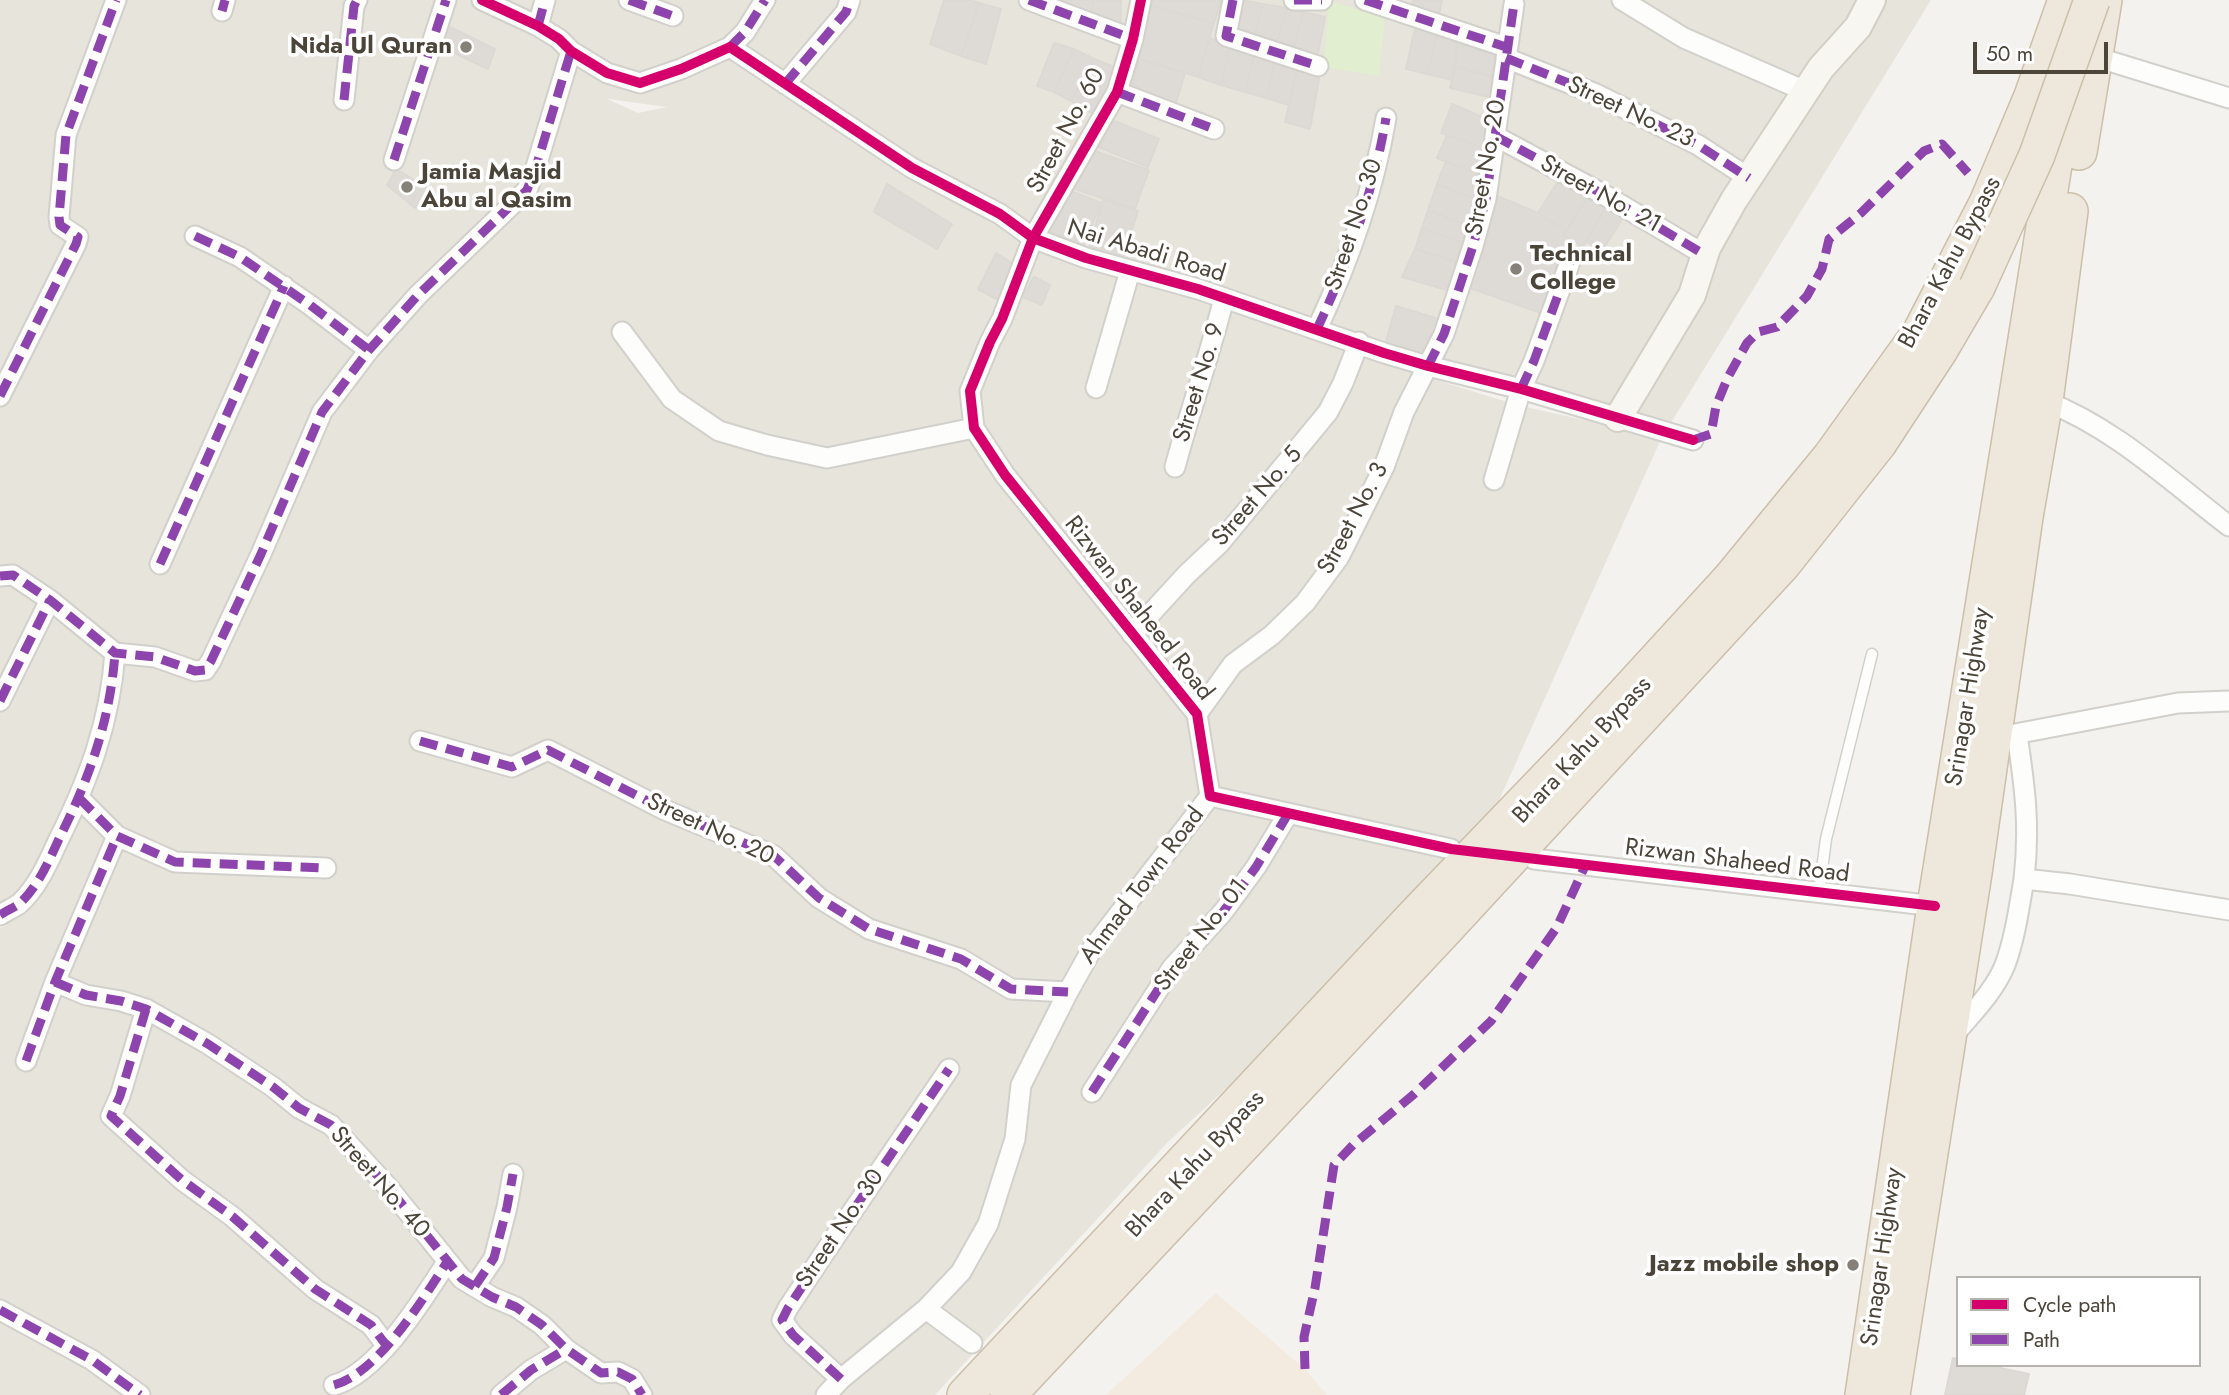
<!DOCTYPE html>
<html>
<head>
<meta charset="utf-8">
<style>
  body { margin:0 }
  #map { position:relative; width:2229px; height:1395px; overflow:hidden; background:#f4f2ee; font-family:Jost,sans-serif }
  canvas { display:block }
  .legend { position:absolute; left:1956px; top:1276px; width:245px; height:91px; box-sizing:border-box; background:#fff; border:2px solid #b7b4b0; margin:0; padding:9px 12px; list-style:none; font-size:21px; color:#4b4439 }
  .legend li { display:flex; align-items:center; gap:14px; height:35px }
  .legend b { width:35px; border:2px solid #b7b4b0 }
  .scale { position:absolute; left:1973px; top:42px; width:135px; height:32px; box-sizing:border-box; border:4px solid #4b4439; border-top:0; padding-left:9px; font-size:21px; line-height:24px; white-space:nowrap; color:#4b4439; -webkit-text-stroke:5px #fff; paint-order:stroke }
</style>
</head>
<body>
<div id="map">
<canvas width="2229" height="1395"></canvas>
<ul class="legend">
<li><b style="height:9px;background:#d6006c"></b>Cycle path</li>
<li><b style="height:9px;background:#8e44ad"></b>Path</li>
</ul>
<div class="scale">50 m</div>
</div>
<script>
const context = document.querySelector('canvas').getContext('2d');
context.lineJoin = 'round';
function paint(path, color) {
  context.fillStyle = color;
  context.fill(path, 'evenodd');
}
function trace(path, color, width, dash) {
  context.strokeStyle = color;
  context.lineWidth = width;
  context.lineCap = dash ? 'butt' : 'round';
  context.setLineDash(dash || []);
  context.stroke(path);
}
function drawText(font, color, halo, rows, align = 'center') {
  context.font = font + ' Jost,sans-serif';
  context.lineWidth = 7;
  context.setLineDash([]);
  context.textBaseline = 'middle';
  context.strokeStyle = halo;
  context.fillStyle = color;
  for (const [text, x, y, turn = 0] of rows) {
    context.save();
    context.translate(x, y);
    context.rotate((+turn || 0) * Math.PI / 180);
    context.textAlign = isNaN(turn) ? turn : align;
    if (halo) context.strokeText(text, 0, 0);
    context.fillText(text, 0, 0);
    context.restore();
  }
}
paint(new Path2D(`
  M0 0H1931L1661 439 1471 863 1168 1142 935 1395H0V928L6 925 0 926ZM607 99H608L667 107 638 113ZM1378 362 1379 361 1633 431 1517 405Z`), '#e7e4dc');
paint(new Path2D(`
  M1216 1293 1305 1369 1327 1395H1106Z`), '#f3ebdf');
paint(new Path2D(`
  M1329 1 1385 17 1379 76 1324 67Z`), '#e1eecf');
const building = new Path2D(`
  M944 0H970L979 3 961 56 930 44Z
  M1063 0H1094L1087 30 1057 19Z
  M1094 0H1121L1120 43 1087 30Z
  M1152 0H1221L1214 23 1151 6Z
  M1240 0 1263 4 1254 39 1232 32Z
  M1413 0H1442L1439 16 1411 8Z
  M979 3 1001 9 986 64 961 56Z
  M1263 4 1287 8 1275 47 1254 39Z
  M1151 6 1214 23 1198 77 1139 59Z
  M1287 8 1303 12 1293 51 1275 47Z
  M1303 12 1325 17 1317 59 1293 51Z
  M444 24 495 49 488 69 437 45Z
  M1415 28 1437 34 1427 74 1406 69Z
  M1437 34 1458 40 1452 80 1427 74Z
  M1209 38 1231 45 1221 85 1198 77Z
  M1458 40 1497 49 1496 77 1455 67Z
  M1054 43 1074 49 1054 92 1037 86Z
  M1231 45 1255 53 1245 92 1221 85Z
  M1074 49 1094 59 1071 101 1054 92Z
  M1255 53 1276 59 1266 98 1245 92Z
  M1094 59 1120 69 1109 98 1082 80Z
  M1139 59 1185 73 1175 106 1131 92Z
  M1276 59 1298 66 1289 105 1266 98Z
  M1298 66 1320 74 1310 129 1285 122Z
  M1455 67 1496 77 1493 98 1450 88Z
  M1082 80 1109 98 1100 118 1071 101Z
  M1452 104 1489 120 1485 148 1441 133Z
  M1107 118 1159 139 1148 167 1096 146Z
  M1447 135 1485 148 1481 175 1437 158Z
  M1089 149 1149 170 1135 209 1075 189Z
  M1446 161 1481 175 1478 200 1437 184Z
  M396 169 429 189 415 208 387 185Z
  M1559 180 1589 195 1566 231 1538 213Z
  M887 184 952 224 937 249 874 212Z
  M1437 184 1478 200 1472 227 1428 210Z
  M1066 189 1101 203 1083 248 1048 234Z
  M1495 195 1538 213 1566 231 1563 235 1572 240 1541 313 1467 287Z
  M1589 195 1607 206 1583 247 1563 235Z
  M1103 200 1138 211 1122 261 1088 250Z
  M1607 206 1624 216 1602 251 1586 241Z
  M1428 210 1472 227 1467 245 1422 228Z
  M1422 228 1467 245 1461 263 1415 249Z
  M1415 249 1461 263 1450 291 1402 277Z
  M996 253 1020 268 1002 302 978 289Z
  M1034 277 1050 285 1042 305 1023 297Z
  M1396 306 1439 319 1428 364 1384 348Z
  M1953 1358 1958 1359V1365H1986L2029 1374 2024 1395H1945Z`);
paint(building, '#dedbd6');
trace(building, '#dcd9d4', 2);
const lane = new Path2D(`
  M1819 892 1826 839 1872 654`);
const street = new Path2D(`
  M482 0 538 26 559 39 571 51 607 73 640 83 681 69 730 47 912 168 1000 214 1033 238 1086 258 1198 289 1384 353 1428 366 1521 389 1693 440
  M629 0 673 16
  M1029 0 1133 39
  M1141 0 1133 39 1117 92 1033 238 1002 319 990 342 970 391 974 428 1005 475 1197 714 1210 796 1451 849
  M1233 0 1226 36 1318 66
  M1294 0H1322
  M1365 0 1506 47
  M1622 0 1684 38 1805 91
  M222 11 225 0
  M538 26 545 0
  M730 47 745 32 765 0
  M2096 57 2229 98
  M1506 58 1596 94 1698 145 1749 178
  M785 84 846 12 850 0
  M1117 92 1214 129
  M344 100 354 6 357 0
  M1495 136 1601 193 1705 255
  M394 160 446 0
  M195 236 240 257 310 305 369 350
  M1317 329C1348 263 1374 190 1386 118
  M622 332 672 399 719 431 767 445 827 458 974 428
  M1096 388 1130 271
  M0 396 76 244 78 237 60 225 59 217 66 135 116 0
  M2045 401C2115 428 2170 481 2229 526
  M1175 467C1190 410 1210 355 1224 298
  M1494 480 1521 389 1534 361 1570 262
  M160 564 284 286
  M0 576 13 575 50 600 115 653 155 657 195 671 205 670 211 661 261 554 322 412 369 350 418 295 527 190 536 167 571 51
  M1132 634 1187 574 1220 543 1328 412 1343 383 1359 342
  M0 701 50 600
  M1197 714 1233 664 1272 635 1305 603 1339 557 1384 467 1404 412 1444 334 1473 246 1486 199 1514 4
  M2017 735C2025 787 2030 827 2024 879
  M1994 738 2178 703 2229 701
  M420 741 512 767 548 750 665 810 773 855 819 898 869 929 961 959 1011 989 1068 992
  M79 798 117 836 175 862 326 868
  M1534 859 1935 906
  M0 915C6 911 13 908 19 904 37 888 48 863 58 841 89 779 110 722 115 653
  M55 982 86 995 121 1001 146 1009 208 1044 273 1087 299 1108 331 1125 388 1187 462 1279 492 1297 516 1307 542 1325 566 1349 601 1373 618 1372 632 1379 642 1395
  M146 1009 120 1096 111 1116 182 1180 233 1217 315 1289 371 1325 386 1345
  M1953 1036C1971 1014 1994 992 2005 965 2015 938 2019 908 2024 879L2070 884 2229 910
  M26 1061 55 982 117 836
  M1092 1092 1172 968 1223 912 1256 867 1288 814
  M475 1286 494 1258 507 1207 513 1174
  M926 1309 972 1343
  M0 1310 92 1360 140 1395
  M841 1379 793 1335 782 1320 788 1308 827 1249 949 1069
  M334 1385C378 1373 423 1299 447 1262
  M501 1395 531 1370 566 1349
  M826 1395 841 1379 926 1309 961 1272 988 1224 1015 1139 1021 1085 1068 992 1092 949 1210 796`);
const secondary = new Path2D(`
  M1618 418 1692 295 1707 248 1734 200 1821 68 1858 27 1872 0`);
const highway = new Path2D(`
  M2079 152 2104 0
  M965 1395 1417 913 1568 756 1730 579 1831 456 1921 331 1987 203 2032 96 2066 0
  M1008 1395 1442 933 1783 564 1879 443 1940 350 1977 287
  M1863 1395 1935 906 2063 109
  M1892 1395 1974 873 2025 517 2045 401 2070 211`);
trace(lane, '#d2d0cb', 13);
trace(street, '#d2d0cb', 23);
trace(secondary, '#d3cfc5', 30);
trace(highway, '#ccbfa9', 38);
trace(lane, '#fdfdfc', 10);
trace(street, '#fdfdfc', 19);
trace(secondary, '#f7f6f1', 26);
trace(highway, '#ede8db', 35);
const highwayBridge = new Path2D(`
  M1977 287 2037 155 2092 0`);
trace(highwayBridge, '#ccbfa9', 38, []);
trace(highwayBridge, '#ede8db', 35);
trace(new Path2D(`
  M629 0 673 16
  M1029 0 1133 39
  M1233 0 1226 36 1318 66
  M1294 0H1322
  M1365 0 1506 47
  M222 11 225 0
  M538 26 545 0
  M730 47 745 32 765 0
  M1506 58 1596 94 1698 145 1749 178
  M785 84 846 12 850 0
  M1117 92 1214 129
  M344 100 354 6 357 0
  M1495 136 1601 193 1705 255
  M394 160 446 0
  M195 236 240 257 310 305 369 350
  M1317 329C1348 263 1374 190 1386 118
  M1428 366 1444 334 1473 246 1486 199 1514 4
  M1521 389 1534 361 1570 262
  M0 396 76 244 78 237 60 225 59 217 66 135 116 0
  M1693 440 1711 434 1716 406 1728 377 1747 343 1758 332 1777 327 1807 296 1822 269 1829 239 1861 213 1924 151 1942 144 1968 173
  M160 564 284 286
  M0 576 13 575 50 600 115 653 155 657 195 671 205 670 211 661 261 554 322 412 369 350 418 295 527 190 536 167 571 51
  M0 701 50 600
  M420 741 512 767 548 750 665 810 773 855 819 898 869 929 961 959 1011 989 1068 992
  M79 798 117 836 175 862 326 868
  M0 915C6 911 13 908 19 904 37 888 48 863 58 841 89 779 110 722 115 653
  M55 982 86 995 121 1001 146 1009 208 1044 273 1087 299 1108 331 1125 388 1187 462 1279 492 1297 516 1307 542 1325 566 1349 601 1373 618 1372 632 1379 642 1395
  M146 1009 120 1096 111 1116 182 1180 233 1217 315 1289 371 1325 386 1345
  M26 1061 55 982 117 836
  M1092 1092 1172 968 1223 912 1256 867 1288 814
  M475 1286 494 1258 507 1207 513 1174
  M0 1310 92 1360 140 1395
  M1305 1369 1304 1337 1315 1288 1334 1165 1353 1145 1413 1095 1491 1021 1557 927 1585 866
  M841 1379 793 1335 782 1320 788 1308 827 1249 949 1069
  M334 1385C378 1373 423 1299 447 1262
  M501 1395 531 1370 566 1349`), '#8e44ad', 9, [18, 9]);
trace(new Path2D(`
  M482 0 538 26 559 39 571 51 607 73 640 83 681 69 730 47 912 168 1000 214 1033 238 1086 258 1198 289 1384 353 1428 366 1521 389 1693 440
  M1141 0 1133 39 1117 92 1033 238 1002 319 990 342 970 391 974 428 1005 475 1197 714 1210 796 1451 849 1935 906`), '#d6006c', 10);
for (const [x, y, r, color] of [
  [466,47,7,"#868178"],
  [407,187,7,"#868178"],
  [1516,269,7,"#868178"],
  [1853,1265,7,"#868178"]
]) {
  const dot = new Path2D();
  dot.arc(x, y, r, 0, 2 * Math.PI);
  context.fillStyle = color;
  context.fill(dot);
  trace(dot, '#fff', 2.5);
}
drawText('bold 24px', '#4b4439', '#fff', [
  ["Nida Ul Quran",452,47],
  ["Jamia Masjid",421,173,"left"],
  ["Abu al Qasim",421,201,"left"],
  ["Technical",1530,255,"left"],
  ["College",1530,283,"left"],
  ["Jazz mobile shop",1839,1265]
], 'right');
drawText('24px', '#4b4439', '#fff', [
  ["Street No. 23",1630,113,25],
  ["Street No. 60",1067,131,-62],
  ["Street No. 20",1487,168,-80],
  ["Street No. 21",1600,195,29],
  ["Street No. 30",1355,225,-72],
  ["Nai Abadi Road",1146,252,17],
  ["Bhara Kahu Bypass",1951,263,-62],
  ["Street No. 9",1200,383,-73],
  ["Street No. 5",1258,497,-49],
  ["Street No. 3",1354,519,-62],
  ["Rizwan Shaheed Road",1138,609,52],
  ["Srinagar Highway",1969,697,-81],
  ["Bhara Kahu Bypass",1583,751,-47],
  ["Street No. 20",710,830,25],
  ["Rizwan Shaheed Road",1737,862,7],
  ["Ahmad Town Road",1143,886,-53],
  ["Street No. 01",1202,936,-52],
  ["Bhara Kahu Bypass",1196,1165,-47],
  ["Street No. 40",379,1183,49],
  ["Street No. 30",841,1229,-56],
  ["Srinagar Highway",1883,1257,-82]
]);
</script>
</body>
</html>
